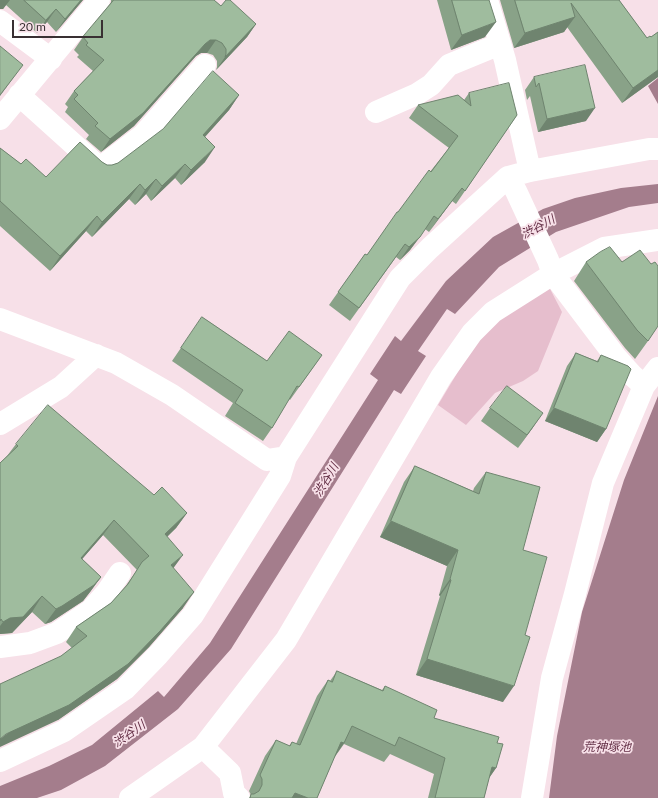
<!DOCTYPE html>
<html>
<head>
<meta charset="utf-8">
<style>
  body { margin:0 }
  #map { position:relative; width:658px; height:798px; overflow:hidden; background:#f7e0e8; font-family:Lato,sans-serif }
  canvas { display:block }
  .scale { position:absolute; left:12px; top:20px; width:91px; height:18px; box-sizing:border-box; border:2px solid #393033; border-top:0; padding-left:5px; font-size:12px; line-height:14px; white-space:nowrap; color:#393033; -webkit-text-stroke:3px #f7e0e8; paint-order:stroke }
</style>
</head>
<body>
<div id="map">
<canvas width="658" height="798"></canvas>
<div class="scale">20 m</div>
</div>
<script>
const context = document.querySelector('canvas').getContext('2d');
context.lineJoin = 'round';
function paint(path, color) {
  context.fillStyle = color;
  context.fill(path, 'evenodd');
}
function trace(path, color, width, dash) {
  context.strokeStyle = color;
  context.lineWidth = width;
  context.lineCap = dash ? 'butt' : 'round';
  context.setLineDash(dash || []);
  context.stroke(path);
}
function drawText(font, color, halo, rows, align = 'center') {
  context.font = font + ' Lato,"Noto Sans JP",sans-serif';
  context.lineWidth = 3.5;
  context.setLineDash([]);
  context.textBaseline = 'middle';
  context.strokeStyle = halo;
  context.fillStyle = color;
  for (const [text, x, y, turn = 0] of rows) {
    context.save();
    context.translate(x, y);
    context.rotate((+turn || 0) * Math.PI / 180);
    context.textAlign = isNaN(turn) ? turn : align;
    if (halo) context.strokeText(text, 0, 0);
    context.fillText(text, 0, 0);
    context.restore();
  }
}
paint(new Path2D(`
  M547 283 562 312 538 371 523 381 495 393 466 425 438 405 474 345 494 319Z`), '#e6becd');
paint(new Path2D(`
  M658 78V104L648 86Z
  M658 184V203L629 207 556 232 499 267 455 314 447 309 418 351 426 356 401 394 394 390 231 649 178 709 105 766 61 790 37 798H0V786L49 766 92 745 158 691 164 697 210 643 378 380 370 374 395 336 401 341 446 281 493 237 543 209 575 198 621 188Z
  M658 396V798H549L557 736 582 612 624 480Z`), '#a47d8c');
trace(new Path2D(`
  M487 0 505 60 530 171
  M0 21 51 59
  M19 95 100 168 143 135 205 65
  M376 112 417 94 431 85 449 65 500 44
  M0 119 99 0
  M508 177 516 191 548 260 553 274 615 356 633 376 644 386
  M0 319 116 363 172 395 267 460 286 457 400 278 430 248 508 177 530 171 649 149H658
  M0 424 61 387 96 355
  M0 647 30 643 57 633 91 610 107 592 120 573
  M203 747 230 773 234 793 239 798
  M0 761 64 731 125 689 158 655 193 615 280 476 286 457
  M130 798 203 747 286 640 441 377 472 333 493 312 553 274 604 248 658 240
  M532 798 552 678 575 594 603 483 644 386 658 368`), '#fff', 22);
paint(new Path2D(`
  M0 0H83L56 32 47 22 37 33 6 5 3 9Z
  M111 0H214L221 6 256 24 247 37 216 70 217 67V61L213 55 207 53H201L196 56 134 126 101 152 86 139 89 135 65 112 68 107 65 104 74 91 93 71 77 57 79 55 74 50 83 37 110 4 111 2Z
  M437 0H489L485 37 451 50Z
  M500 0H619L647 38 651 37 658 32V77L622 103 567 27 564 32 514 48Z
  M534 77 586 121 538 132 530 96 527 100 525 90Z
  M469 93 517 115 456 204 452 201 429 232 425 229 410 250 400 260 396 257 350 321 329 305 365 254 367 255 398 212 449 148 409 118 418 105 464 100Z
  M239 95 229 110 205 137V162L181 185 175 178 151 201 146 194 135 205 129 199 92 237 86 231 50 271 0 226V148L21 164 46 177 102 162 107 165H112L118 163Z
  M586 262 648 341 635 359 625 348 574 281Z
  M202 317 267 361 322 355 290 400 289 399 272 428 263 441 225 416 233 403 172 361Z
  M576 353 597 361 601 355 606 429 597 442 545 421 567 366Z
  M490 408 534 426 518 448 481 421Z
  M16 444 154 495 187 513 176 528 167 537 173 569 183 608 149 647 117 679 58 720 61 656 72 648 66 642 76 627 111 603 125 587 137 570 103 535 82 559 101 577 90 592 83 601 51 622 45 624 32 612 12 633 0 634V463L7 456Z
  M415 466 473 491 474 488 486 472 523 550 503 702 416 675 440 596 439 595 447 566 380 537 404 482Z
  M337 671 382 690 385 686 434 718 497 743 496 768 489 778 484 798H428L434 774 390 754 384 762 344 744 334 758 317 798H249L251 795 249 791 265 756 276 740 289 746 292 742 296 744 317 696 328 680 330 681Z`), '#89a288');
paint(new Path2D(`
  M0 0H10L3 9H0Z
  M81 0H83L56 32 65 19Z
  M56 9 47 22 37 33 46 20Z
  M575 17 564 32 514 48 525 33Z
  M496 22 485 37 451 50 462 35Z
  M256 24 247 37 216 70 225 57Z
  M210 40H216L207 53H201L196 56 134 126 101 152 110 139 205 44Z
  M23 65 14 77 0 96V95Z
  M658 70V77L622 103 633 88Z
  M239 95 229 110 193 150 203 135Z
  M595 108 586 121 538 132 547 119Z
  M215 147 205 162 181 185 191 170Z
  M185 164 175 178 151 201 162 186Z
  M156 179 146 194 135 205 145 190Z
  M140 184 129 199 92 237 102 222Z
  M462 188 452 201 429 232 438 219Z
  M97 216 86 231 50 271 60 256Z
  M420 237 410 250 400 260 409 247Z
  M554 408 606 429 597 442 545 421Z
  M543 413 534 426 518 448 527 435Z
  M187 513 176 528 154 549 165 534Z
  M114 520 103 535 70 573 81 558Z
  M391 521 458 550 447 566 380 537Z
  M183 555 172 570 171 565Z
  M101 577 90 592 83 601 51 622 45 624 56 609Z
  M450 579 451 580 440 596 439 595Z
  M194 592 183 608 149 647 117 679 58 720 0 747V739Z
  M42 596 32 612 12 633 0 634V626L3 622Z
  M427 659 514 686 503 702 416 675Z
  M341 742 344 743 333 759Z
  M492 767 496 768 485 784Z
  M295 793 308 798H291Z`), '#6f846f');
const building = new Path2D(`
  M24 0H81L65 19 56 9 46 20Z
  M114 0H214L221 6 226 0H230L256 24 225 57 226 54V49L222 43 216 40H210L205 44 143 113 110 139 95 126 98 123 74 99 78 95 74 91 104 60 86 45 88 43 83 37Z
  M452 0H489L496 22 462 35Z
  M515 0H619L647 38 650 36 651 37 658 32V70L633 88 571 3 575 17 525 33Z
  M0 46 23 65 0 95Z
  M585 65 595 108 547 119 539 83 536 87 534 77Z
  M213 71 239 95 203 135 215 147 191 170 185 164 162 186 156 179 145 190 140 184 102 222 97 216 60 256 0 201V148L21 164 26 159 46 177 80 142 102 162 107 165H112L118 163 163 129Z
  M509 83 517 115 465 191 462 188 438 219 434 216 420 237 409 247 405 244 359 308 338 292 365 254 367 255 397 212H398L429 170 431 172 458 136 418 105 458 95 471 106 469 93Z
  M610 247 622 262 640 250 651 264 655 262 658 266V326L648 341 637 330 586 262 600 252Z
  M202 317 267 361 289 331 322 355 299 387 297 386 272 428 235 403 243 390 181 348Z
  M576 353 598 362 601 355 628 366 631 369 606 429 554 408Z
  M507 386 543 413 527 435 490 408Z
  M48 405 154 495 162 487 187 513 165 534 183 555 171 565 194 592 160 631 128 664 69 705 6 734 0 739V684L61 656 87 636 76 627 111 603 128 584 142 562 149 556 114 520 81 558 101 577 94 585 62 606 56 609 42 596 23 617 10 618 3 622 1 619 0 621V463L18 446 16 444Z
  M415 466 479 494 486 472 540 487 523 550 547 557 525 635 530 637 514 686 427 659 451 580 450 579 458 550 391 521Z
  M337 671 383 691 385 686 437 710 434 718 499 737 497 743 503 744 496 768 492 767 484 798H435L445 758 399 737 395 746 352 726 344 743 341 742 317 798H308L295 793 292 798H250L251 794H254L259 791 262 785V779L260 775 276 740 290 746 292 742 300 745 328 680 332 682Z`);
paint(building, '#9fbc9e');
trace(building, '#6f846f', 1);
drawText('italic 12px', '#632e45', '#f7e0e8', [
  ["渋谷川",538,227,-28],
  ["渋谷川",326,480,-59],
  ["渋谷川",129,734,-35],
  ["荒神塚池",607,747]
]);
</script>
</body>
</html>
